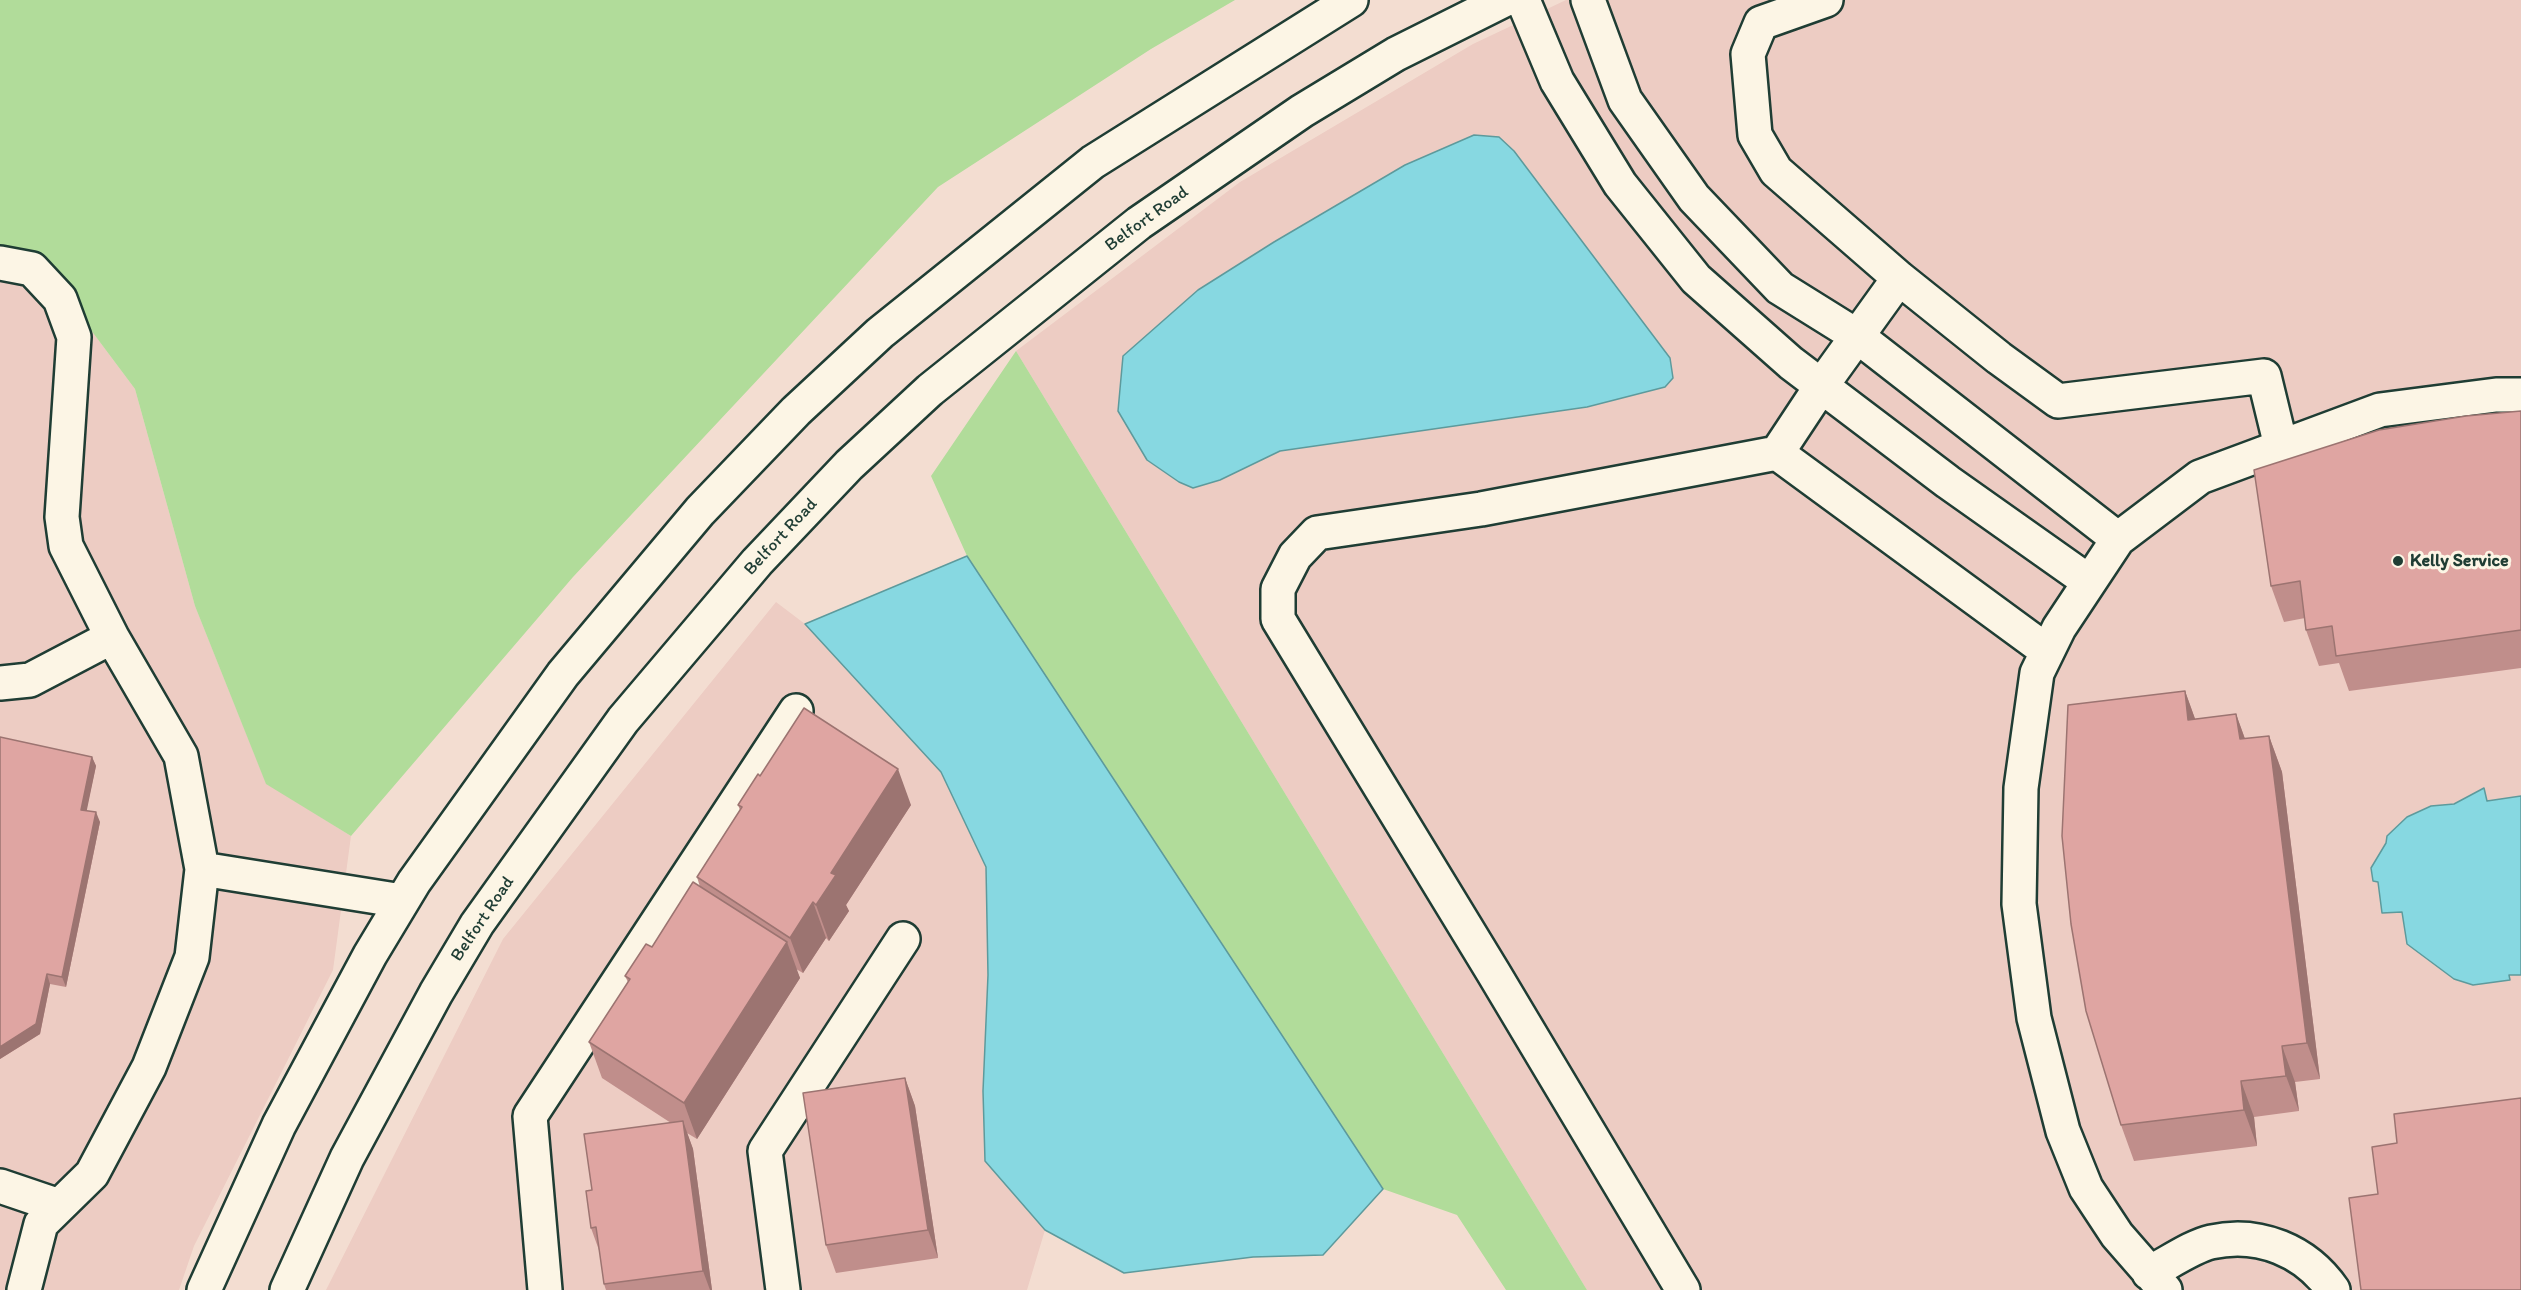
<!DOCTYPE html>
<html>
<head>
<meta charset="utf-8">
<style>
  body { margin:0 }
  canvas { display:block; background:#f3ddd1 }
</style>
</head>
<body>
<canvas width="2521" height="1290"></canvas>
<script>
const context = document.querySelector('canvas').getContext('2d');
context.lineJoin = 'round';
function paint(path, color) {
  context.fillStyle = color;
  context.fill(path, 'evenodd');
}
function trace(path, color, width, dash) {
  context.strokeStyle = color;
  context.lineWidth = width;
  context.lineCap = dash ? 'butt' : 'round';
  context.setLineDash(dash || []);
  context.stroke(path);
}
function drawText(font, color, halo, rows, align = 'center') {
  context.font = font + ' Itim,sans-serif';
  context.lineWidth = 6;
  context.setLineDash([]);
  context.textBaseline = 'middle';
  context.strokeStyle = halo;
  context.fillStyle = color;
  for (const [text, x, y, turn = 0] of rows) {
    context.save();
    context.translate(x, y);
    context.rotate((+turn || 0) * Math.PI / 180);
    context.textAlign = isNaN(turn) ? turn : align;
    if (halo) context.strokeText(text, 0, 0);
    context.fillText(text, 0, 0);
    context.restore();
  }
}
paint(new Path2D(`
  M1566 0H2521V1290H1587L1016 351 1240 182 1473 44ZM1474 135 1514 151 1670 358 1673 378 1587 407 1280 451 1220 480 1198 290 1274 242 1405 165Z
  M0 263 55 282 135 389 195 606 266 783 351 836 333 970 194 1246 179 1290H0Z
  M776 602 805 624 941 772 986 868 988 975 983 1091 985 1161 1045 1230 1027 1290H326L503 939Z`), '#edccc3');
paint(new Path2D(`
  M0 0H1235L1151 49 938 187 573 577 351 836 266 784 195 606 135 389 55 282 0 263Z
  M1016 351 1587 1290H1506L1457 1215 1383 1189 967 556 931 476Z`), '#b1dc9a');
const water = new Path2D(`
  M1474 135 1499 137 1514 151 1670 358 1673 378 1665 387 1587 407 1280 451 1220 480 1193 488 1179 482 1147 460 1118 411 1123 356 1198 290 1274 242 1405 165Z
  M967 556 1383 1189 1323 1255 1253 1257 1124 1273 1045 1230 985 1161 983 1091 988 975 986 867 941 772 805 624Z
  M2484 788 2487 801 2521 796V975H2509L2510 980 2473 985 2454 979 2407 944 2402 912 2382 913 2378 882 2373 881 2371 868 2386 843 2387 836 2407 817 2431 806 2454 804Z`);
paint(water, '#87d8e1');
trace(water, '#5d9a9c', 1.5);
const minor = new Path2D(`
  M1523 0 1557 81 1620 184 1696 279 1791 363 1948 482 2088 581
  M1588 0 1625 100 1694 198 1780 288 1857 336 2118 539
  M1826 0 1761 23 1748 54 1755 135 1776 171 1899 278 1999 358 2058 401 2264 376 2281 446
  M0 263 32 269 60 299 74 337 62 517 66 546 112 637
  M1777 453 1822 385 1899 278
  M0 683 30 680 112 637 181 756 202 869 402 901
  M0 1186 59 1206
  M2149 1273C2167 1264 2193 1246 2211 1242 2259 1231 2306 1251 2333 1290
  M24 1290 41 1224 92 1174 149 1067 192 957 202 869
  M204 1290 279 1125 370 955 414 882 563 674 700 511 796 411 880 333 1093 162 1351 0
  M287 1290 347 1158 436 993 477 924 623 720 757 562 849 465 930 390 1139 223 1302 111 1396 54 1504 0
  M545 1290 530 1116 796 711
  M783 1290 765 1151 903 939
  M1683 1290 1493 972 1278 619V589L1295 556 1317 533 1481 509 1777 453 2047 651
  M2165 1290 2117 1235 2086 1188 2063 1131 2034 1018 2019 904 2021 788 2037 673 2059 628 2118 539 2200 477 2380 410 2496 395H2521`);
trace(minor, '#1f3d34', 38);
trace(minor, '#fcf5e5', 33);
paint(new Path2D(`
  M2521 411V668L2349 691 2339 663 2319 666 2306 630 2305 618 2284 622 2271 586Z
  M2185 691 2195 719 2236 714 2245 739 2269 736 2282 772 2320 1079 2295 1082 2299 1111 2254 1117 2257 1146 2134 1161 2121 1125Z
  M0 737 92 757 96 766 86 811 100 822 66 987 50 984 40 1034 0 1059Z
  M760 776 911 805 846 905 849 911 829 941 826 938 803 973 796 969 800 978 697 1139 687 1133 693 1149 712 1290H606L604 1284 600 1253 591 1228 592 1190 671 1123 602 1078 589 1042 628 982 625 976 652 947 700 887 697 877 740 810 738 805Z
  M905 1078 915 1106 938 1258 836 1273 826 1245Z`), '#c08e8b');
paint(new Path2D(`
  M2185 691 2198 727 2188 720Z
  M2236 714 2249 750 2240 739Z
  M2269 736 2282 772 2320 1079 2307 1043Z
  M92 757 96 766 85 819 81 810Z
  M898 769 911 805 846 905 849 911 829 941 816 905 831 873Z
  M96 812 100 822 66 987 62 977Z
  M813 902 826 938 803 973 790 938Z
  M787 942 800 978 697 1139 684 1103Z
  M47 974 50 984 40 1034 0 1059V1047Z
  M2282 1046 2295 1082 2299 1111 2286 1076Z
  M905 1078 915 1106 938 1258 928 1230Z
  M2241 1081 2254 1117 2257 1146 2244 1110Z
  M683 1121 693 1149 712 1290H710L703 1271Z`), '#9c7471');
const building = new Path2D(`
  M2521 411V630L2336 656 2332 626 2306 630 2300 581 2271 586 2254 470 2379 430 2466 416Z
  M2185 691 2188 720 2236 714 2240 739 2269 736 2307 1043 2282 1046 2286 1076 2241 1081 2244 1110 2121 1125 2086 1011 2071 924 2062 836 2068 705Z
  M804 708 898 769 831 873 836 875 816 905 813 902 790 938 697 877 742 807 738 805 758 774 760 776Z
  M0 737 92 757 81 810 96 812 62 977 47 974 36 1024 0 1047Z
  M693 882 787 942 684 1103 589 1042 630 979 625 976 646 944 652 947Z
  M905 1078 928 1230 826 1245 803 1093Z
  M2521 1098V1290H2361L2349 1198 2378 1194 2372 1147 2397 1143 2394 1114Z
  M683 1121 703 1271 604 1284 596 1227 591 1228 586 1191 592 1190 584 1134Z`);
paint(building, '#dfa5a2');
trace(building, '#9c7471', 1.5);
for (const [x, y, r, color] of [
  [2398,561,6,"#1f3d34"]
]) {
  const dot = new Path2D();
  dot.arc(x, y, r, 0, 2 * Math.PI);
  context.fillStyle = color;
  context.fill(dot);
  trace(dot, '#fcf5e5', 2);
}
drawText('18px', '#1f3d34', '#fcf5e5', [
  ["Belfort Road",1147,219,-36],
  ["Belfort Road",781,537,-47],
  ["Belfort Road",483,919,-56]
]);
drawText('bold 18px', '#1f3d34', '#fcf5e5', [
  ["Kelly Service",2410,561]
], 'left');
</script>
</body>
</html>
